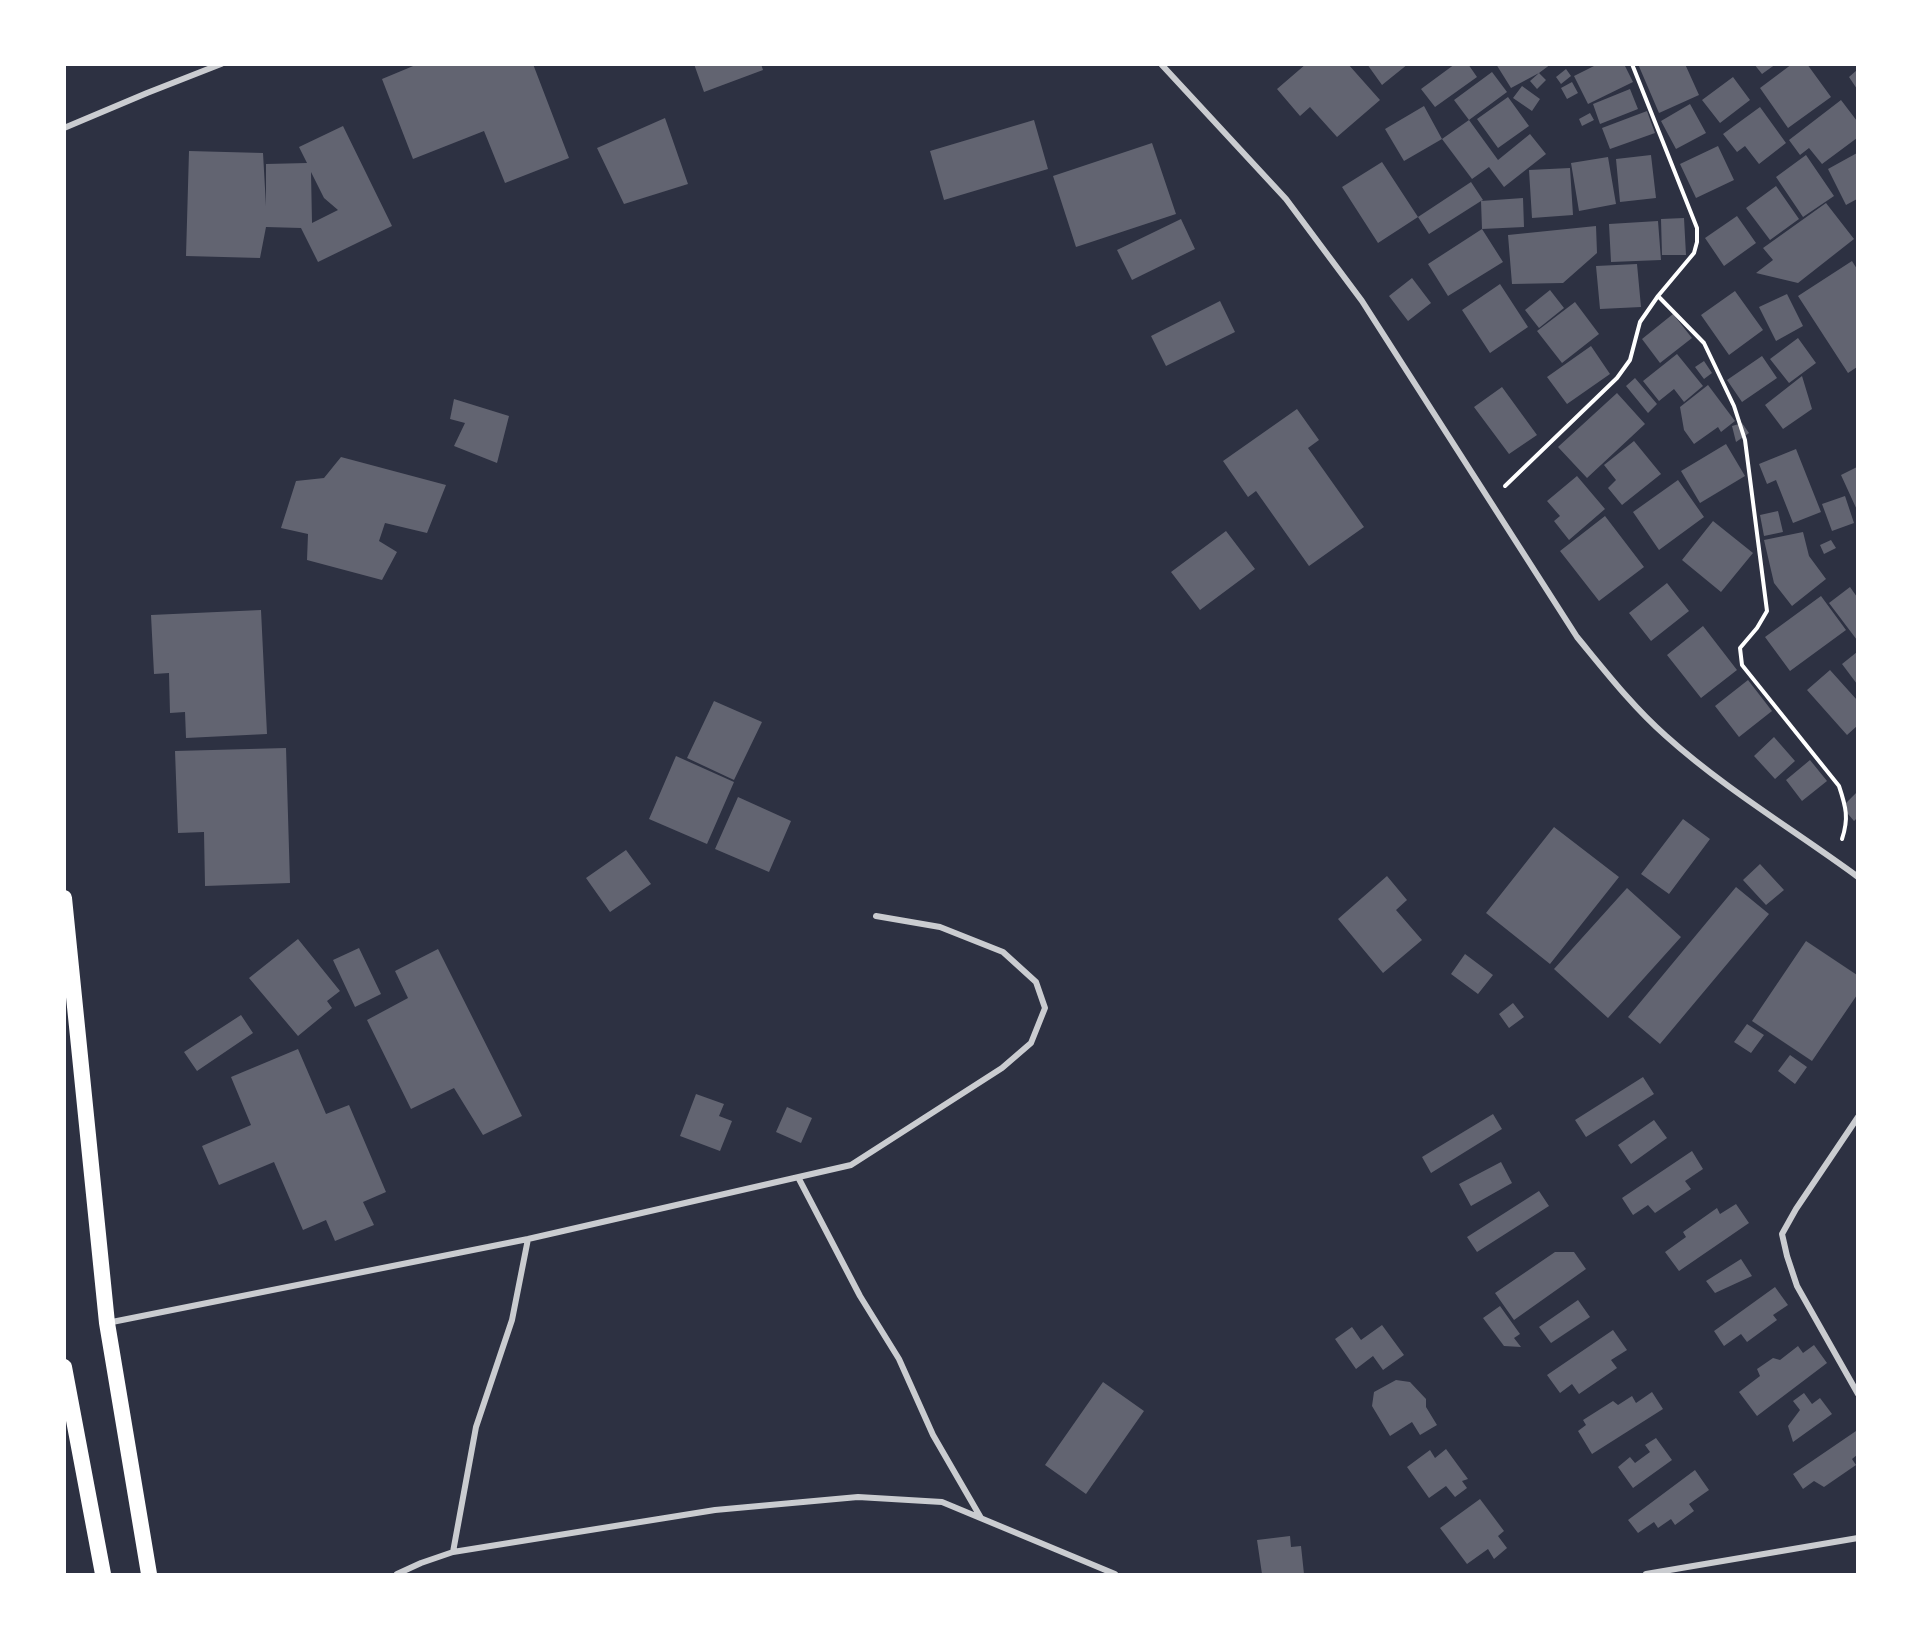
<!DOCTYPE html>
<html>
<head>
<meta charset="utf-8">
<style>
  body { margin:0 }
  #map { position:relative; width:1922px; height:1639px; overflow:hidden; background:#2d3142; font-family:"DM Sans",sans-serif }
  canvas { display:block }
  .frame { position:absolute; inset:0; border:66px solid #fff; pointer-events:none }
</style>
</head>
<body>
<div id="map">
<canvas width="1922" height="1639"></canvas>
<div class="frame"></div>
</div>
<script>
const context = document.querySelector('canvas').getContext('2d');
context.lineJoin = 'round';
function paint(path, color) {
  context.fillStyle = color;
  context.fill(path, 'evenodd');
}
function trace(path, color, width, dash) {
  context.strokeStyle = color;
  context.lineWidth = width;
  context.lineCap = dash ? 'butt' : 'round';
  context.setLineDash(dash || []);
  context.stroke(path);
}
paint(new Path2D(`
  M418 64H533L569 158 505 183 484 131 413 159 382 79Z
  M694 64H761L763 70 704 92Z
  M1306 64H1348L1380 100 1337 137 1310 107 1300 116 1277 89Z
  M1367 64H1408L1382 85Z
  M1455 64H1468L1477 77 1435 107 1421 89Z
  M1496 64H1551L1539 73 1546 80 1537 89 1530 81 1539 73 1511 88Z
  M1598 64H1624L1633 82 1588 104 1574 76Z
  M1638 64H1685L1699 95 1659 113Z
  M1754 64H1776L1762 74Z
  M1792 64H1807L1831 97 1788 128 1760 88Z
  M1566 69 1571 76 1561 84 1556 77Z
  M1857 70V89L1849 77Z
  M1492 72 1507 92 1469 120 1498 160 1530 134 1546 154 1504 187 1489 167 1472 179 1442 139 1469 120 1454 100Z
  M1733 77 1750 100 1720 123 1702 100Z
  M1572 82 1578 93 1567 99 1561 88Z
  M1522 86 1540 99 1532 111 1513 98Z
  M1630 89 1638 109 1600 124 1593 104Z
  M1508 97 1529 126 1498 148 1477 119Z
  M1841 100 1857 121 1856 127 1857 138 1822 164 1809 148 1800 155 1789 140Z
  M1690 104 1706 133 1676 149 1661 121Z
  M1424 106 1442 139 1404 161 1385 129Z
  M1760 107 1786 143 1759 164 1745 146 1737 152 1723 134Z
  M1647 111 1655 133 1610 149 1602 128Z
  M1590 113 1594 120 1582 126 1579 119Z
  M665 118 688 184 624 204 597 148Z
  M1034 120 1048 169 944 200 930 151Z
  M343 126 392 226 318 262 301 228 266 227 260 258 186 256 189 151 263 153 266 206V164L307 163 299 147ZM311 172 324 198 338 210 312 223Z
  M1152 143 1176 214 1076 247 1053 176Z
  M1718 146 1734 180 1696 198 1680 164Z
  M1857 153V199L1846 205 1828 169Z
  M1651 155 1656 198 1620 202 1616 159Z
  M1806 155 1834 196 1803 217 1776 177Z
  M1608 157 1616 204 1579 211 1571 163Z
  M1382 162 1418 217 1378 243 1342 187Z
  M1570 168 1573 215 1532 218 1529 170Z
  M1471 182 1483 200 1481 201 1523 198 1524 227 1482 229 1503 262 1448 296 1428 264 1482 229 1481 201 1429 234 1418 217Z
  M1776 186 1799 219 1770 240 1746 208Z
  M1826 203 1854 239 1798 283 1756 273 1773 260 1763 248Z
  M1737 216 1756 243 1724 266 1705 238Z
  M1684 218 1686 255H1662L1661 219Z
  M1181 219 1195 249 1132 280 1117 250Z
  M1658 221 1661 260 1611 262 1609 224Z
  M1596 226 1597 253 1563 283 1512 284 1508 235Z
  M1852 261 1857 269V367L1848 373 1798 296Z
  M1637 264 1641 307 1600 309 1596 266Z
  M1412 278 1431 303 1408 321 1389 296Z
  M1500 284 1528 327 1490 353 1462 310Z
  M1550 290 1564 308 1539 328 1525 310Z
  M1735 291 1763 330 1729 355 1701 315Z
  M1787 294 1803 326 1776 341 1759 307Z
  M1220 301 1235 332 1166 366 1151 336Z
  M1575 302 1599 334 1562 363 1537 331Z
  M1673 314 1692 338 1660 363 1642 339Z
  M1798 338 1816 363 1789 383 1770 359Z
  M1591 346 1610 374 1567 404 1547 377Z
  M1677 354 1703 386 1684 402 1674 389 1659 401 1643 381Z
  M1762 356 1777 378 1742 402 1727 380Z
  M1704 361 1712 373 1704 379 1695 367Z
  M1802 376 1812 409 1783 429 1765 405Z
  M1635 378 1657 404 1648 413 1626 386Z
  M1708 385 1735 421 1721 432 1718 427 1694 444 1684 430 1680 407Z
  M1502 387 1537 435 1509 454 1474 407Z
  M1617 393 1645 424 1587 478 1558 447Z
  M454 399 509 416 497 463 454 446 465 423 450 419Z
  M1297 409 1319 440 1308 448 1364 527 1309 566 1256 491 1248 497 1223 461Z
  M1742 423 1749 433 1736 442 1732 426Z
  M1634 441 1661 474 1622 505 1608 488 1616 480 1604 465Z
  M1726 444 1745 476 1700 503 1681 471Z
  M1796 449 1821 512 1793 523 1776 480 1767 484 1759 464Z
  M341 457 446 485 427 533 385 523 379 541 397 552 382 580 307 560 308 534 281 528 296 481 324 478Z
  M1857 467V510L1841 475Z
  M1577 476 1605 509 1569 540 1554 521 1560 516 1547 501Z
  M1678 480 1704 517 1659 550 1633 512Z
  M1845 496 1854 523 1832 531 1822 504Z
  M1778 511 1783 532 1764 536 1760 515Z
  M1605 516 1644 567 1599 601 1560 551Z
  M1713 521 1753 553 1721 592 1682 560Z
  M1226 531 1255 569 1200 610 1171 572Z
  M1803 532 1809 556 1826 579 1792 606 1774 583 1764 540Z
  M1831 540 1836 548 1824 554 1820 545Z
  M1667 583 1689 611 1651 641 1629 613Z
  M1850 587 1857 597V640L1829 603Z
  M1821 596 1846 630 1790 671 1765 637Z
  M261 610 267 734 186 738 185 712 170 713 169 673 154 674 151 615Z
  M1703 626 1737 670 1701 698 1667 655Z
  M1857 652V684L1842 664Z
  M1830 670 1857 700V726L1847 735 1807 690Z
  M1748 680 1772 711 1739 737 1715 706Z
  M714 701 762 722 734 780 687 758Z
  M1774 737 1795 761 1775 779 1754 756Z
  M286 748 290 883 205 886 204 832 178 833 175 751Z
  M676 756 734 782 707 844 649 819Z
  M1810 760 1827 781 1802 801 1786 780Z
  M1857 792V818L1854 821 1848 814 1846 803Z
  M738 797 791 821 769 872 715 849Z
  M1683 819 1710 839 1669 894 1641 874Z
  M1554 827 1619 877 1550 964 1486 913Z
  M626 850 651 884 610 912 586 878Z
  M1760 864 1784 890 1766 905 1743 880Z
  M1387 876 1407 900 1396 910 1422 940 1383 973 1338 919Z
  M1736 887 1769 914 1660 1044 1628 1017Z
  M1627 888 1681 937 1608 1018 1554 969Z
  M298 939 340 991 327 1001 332 1008 298 1036 249 978Z
  M1806 941 1857 975V995L1812 1061 1752 1021Z
  M359 948 381 994 355 1007 333 960Z
  M438 949 522 1116 483 1135 454 1088 411 1109 367 1020 408 998 395 971Z
  M1465 954 1493 975 1478 994 1451 974Z
  M1513 1003 1524 1017 1509 1028 1499 1014Z
  M241 1015 253 1033 197 1071 184 1052Z
  M1747 1024 1764 1035 1751 1053 1734 1042Z
  M298 1049 326 1114 349 1105 386 1192 363 1202 374 1225 335 1241 326 1220 303 1230 274 1162 219 1185 202 1146 251 1125 231 1077Z
  M1790 1055 1807 1067 1795 1084 1778 1071Z
  M1643 1077 1654 1094 1586 1137 1575 1120Z
  M696 1094 724 1104 719 1116 732 1121 720 1151 680 1136Z
  M787 1107 812 1118 801 1143 776 1132Z
  M1493 1114 1502 1129 1431 1173 1422 1157Z
  M1654 1120 1667 1138 1631 1164 1618 1145Z
  M1692 1151 1703 1169 1685 1181 1691 1189 1655 1213 1648 1205 1633 1215 1622 1198Z
  M1501 1162 1512 1183 1471 1206 1459 1184Z
  M1539 1191 1549 1206 1477 1252 1467 1237Z
  M1736 1204 1749 1223 1679 1271 1665 1252 1686 1237 1683 1232 1717 1208 1720 1214Z
  M1555 1252H1574L1586 1269 1514 1320 1495 1293Z
  M1741 1259 1752 1276 1715 1293 1706 1281Z
  M1775 1287 1788 1305 1773 1315 1777 1320 1747 1342 1741 1334 1724 1346 1714 1331Z
  M1578 1300 1590 1317 1551 1343 1539 1327Z
  M1500 1306 1520 1334 1514 1338 1521 1347 1504 1346 1483 1318Z
  M1382 1325 1404 1355 1383 1370 1373 1356 1356 1369 1335 1339 1352 1327 1361 1340Z
  M1613 1330 1627 1350 1611 1360 1617 1368 1579 1394 1572 1384 1560 1393 1547 1375Z
  M1814 1345 1827 1363 1757 1416 1739 1392 1760 1376 1757 1369 1773 1358 1780 1360 1798 1346 1803 1353Z
  M1396 1380 1410 1382 1426 1399V1407L1437 1425 1420 1435 1412 1422 1390 1436 1372 1406 1374 1392Z
  M1103 1382 1144 1411 1086 1494 1045 1465Z
  M1652 1392 1663 1409 1592 1454 1578 1431 1586 1425 1583 1420 1613 1401 1618 1405 1632 1396 1636 1403Z
  M1804 1393 1812 1404 1820 1398 1832 1414 1793 1442 1788 1426 1800 1410 1793 1401Z
  M1856 1431 1857 1455 1852 1459 1856 1465 1824 1487 1814 1481 1803 1489 1793 1474Z
  M1656 1438 1672 1460 1633 1488 1618 1467 1630 1457 1635 1463 1650 1452 1645 1445Z
  M1446 1449 1468 1479 1462 1481 1467 1488 1455 1497 1446 1486 1429 1498 1407 1467 1430 1450 1435 1458Z
  M1695 1470 1709 1490 1689 1504 1694 1511 1675 1525 1671 1519 1658 1528 1654 1522 1638 1533 1628 1520Z
  M1480 1499 1504 1531 1498 1536 1507 1548 1494 1559 1488 1549 1467 1564 1440 1528Z
  M1290 1536 1291 1547 1301 1546 1304 1574H1262L1257 1540Z`), '#626471');
trace(new Path2D(`
  M1658 296 1704 343 1734 406 1745 440 1767 611 1757 628 1740 648 1742 665 1839 786C1846 807 1849 818 1842 839
  M1505 486 1617 378 1630 360 1640 322 1658 296 1694 253 1697 242V228L1632 64`), '#fff', 4);
trace(new Path2D(`
  M1161 64 1286 199 1362 301 1577 637C1605 671 1633 707 1666 736 1725 789 1794 830 1858 877
  M64 128 147 93 221 64
  M1858 1117 1796 1209 1782 1234 1787 1256 1797 1286 1858 1394
  M799 1179 860 1296 899 1359 933 1435 981 1518
  M107 1323 528 1239 851 1165 1002 1068 1031 1043 1045 1008 1036 982 1003 952 940 927 876 916
  M453 1552 476 1427 512 1320 528 1239
  M397 1574 421 1563 453 1552 715 1510 858 1497 942 1502 1115 1574
  M1646 1574 1858 1538`), '#caccd0', 6);
trace(new Path2D(`
  M64 898 107 1323 149 1574
  M64 1367 103 1574`), '#fff', 16);
</script>
</body>
</html>
